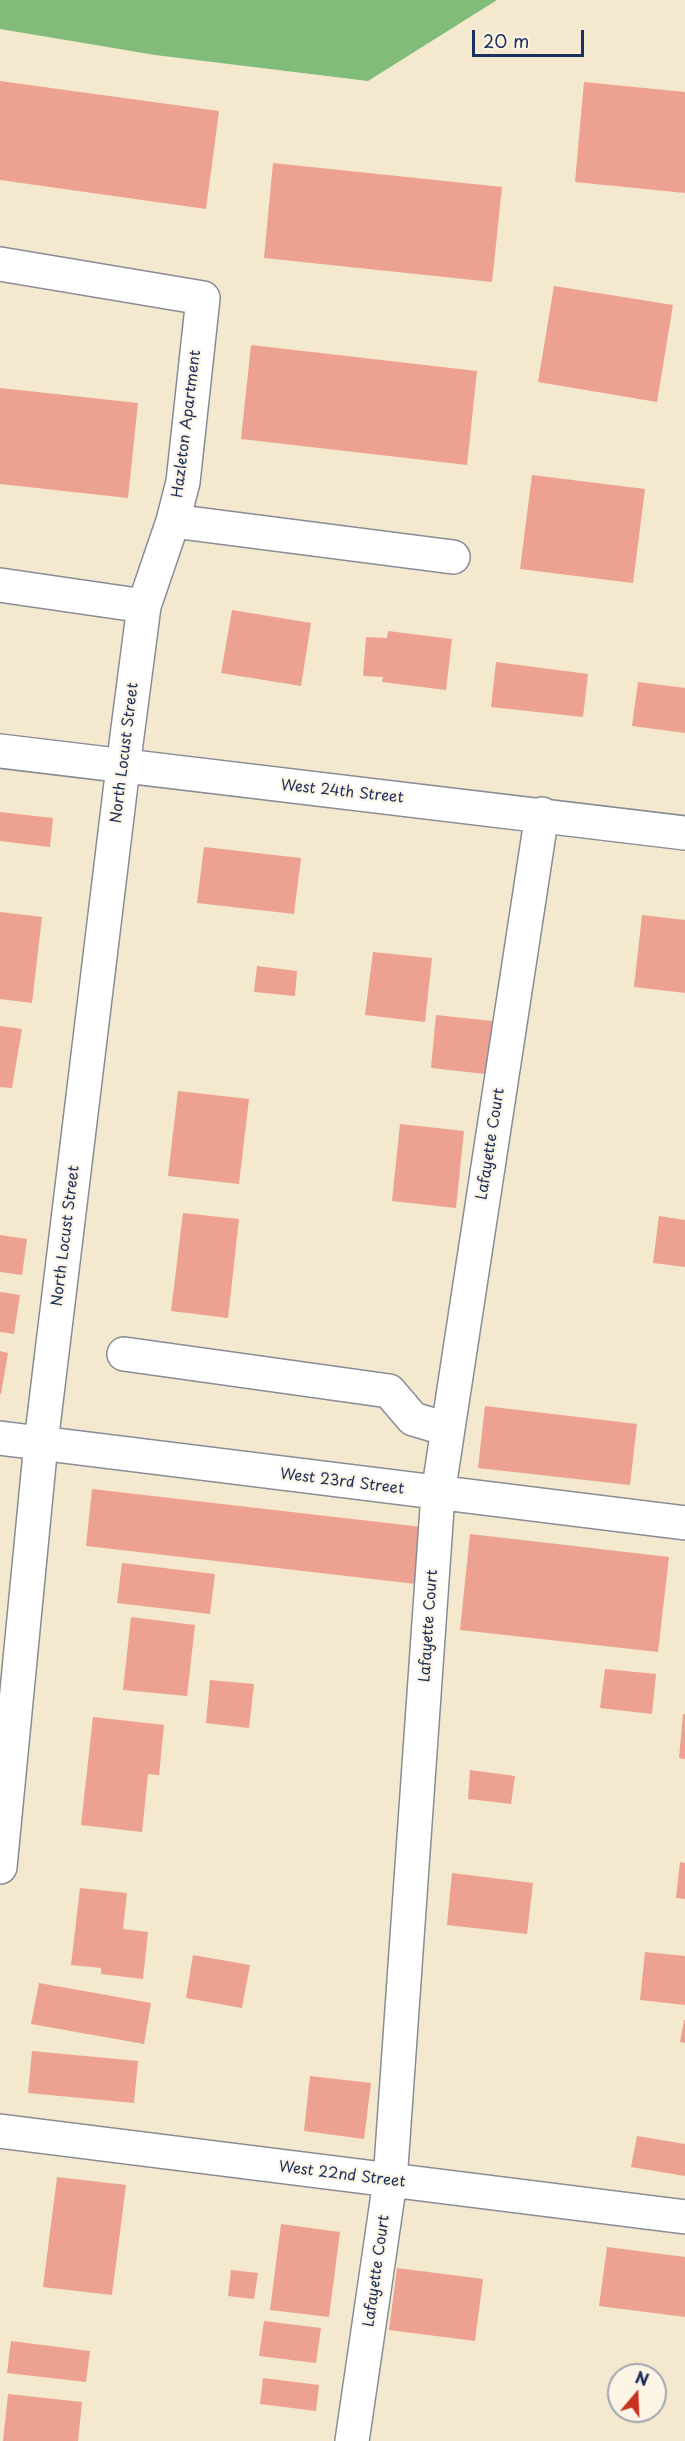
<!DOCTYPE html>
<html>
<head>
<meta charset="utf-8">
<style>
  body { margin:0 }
  #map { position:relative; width:685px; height:2441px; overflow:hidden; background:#f4e9cf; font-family:"Playpen Sans",sans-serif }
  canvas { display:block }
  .north { position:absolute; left:607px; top:2363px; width:60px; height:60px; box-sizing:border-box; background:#fcf5e5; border:2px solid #a2a6af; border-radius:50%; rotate:19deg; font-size:16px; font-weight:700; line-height:24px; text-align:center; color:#1b2f5e }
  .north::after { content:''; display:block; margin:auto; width:21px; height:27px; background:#c8321e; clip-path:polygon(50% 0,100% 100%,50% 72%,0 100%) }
  .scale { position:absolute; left:472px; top:30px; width:112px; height:27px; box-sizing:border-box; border:3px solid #1b2f5e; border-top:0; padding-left:8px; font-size:18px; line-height:21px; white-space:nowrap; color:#1b2f5e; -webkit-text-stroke:4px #fcf5e5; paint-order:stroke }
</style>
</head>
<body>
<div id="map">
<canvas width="685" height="2441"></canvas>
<div class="north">N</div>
<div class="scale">20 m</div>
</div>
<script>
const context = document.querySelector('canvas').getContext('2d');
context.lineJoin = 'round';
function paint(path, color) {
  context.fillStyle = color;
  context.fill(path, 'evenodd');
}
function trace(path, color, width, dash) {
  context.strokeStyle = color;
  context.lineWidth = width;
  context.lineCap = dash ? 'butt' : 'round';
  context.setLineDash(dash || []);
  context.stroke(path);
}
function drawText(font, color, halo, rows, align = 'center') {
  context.font = font + ' "Playpen Sans",sans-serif';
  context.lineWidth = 4.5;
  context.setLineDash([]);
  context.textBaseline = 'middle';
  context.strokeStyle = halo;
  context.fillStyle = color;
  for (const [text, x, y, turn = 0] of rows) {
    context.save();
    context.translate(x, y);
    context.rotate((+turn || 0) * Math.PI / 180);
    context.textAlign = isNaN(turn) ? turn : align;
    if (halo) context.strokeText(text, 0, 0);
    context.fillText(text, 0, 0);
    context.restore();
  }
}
paint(new Path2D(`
  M0 0H497L368 81 155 55 0 29Z`), '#81bc7a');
paint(new Path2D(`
  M0 81 219 111 206 209 0 180Z
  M584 82 685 92V193L575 182Z
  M273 163 502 187 492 282 264 258Z
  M554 286 673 305 657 402 538 382Z
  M251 345 477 371 467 465 241 439Z
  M0 388 138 403 128 498 0 484Z
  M532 475 645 489 633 583 520 569Z
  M232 610 311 623 301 686 221 673Z
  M388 631 452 639 446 690 382 682 383 677 363 676 366 637 387 638Z
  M496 662 588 674 583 717 491 707Z
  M638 682 685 688V733L632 726Z
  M0 812 53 818 50 847 0 841Z
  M204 847 301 858 294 914 197 903Z
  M0 912 42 917 32 1003 0 999Z
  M642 915 685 920V993L634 987Z
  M373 952 432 958 425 1022 365 1015Z
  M257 966 297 971 295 996 254 992Z
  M436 1015 501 1022 495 1075 431 1068Z
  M0 1026 22 1029 12 1088 0 1087Z
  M178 1091 249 1099 239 1184 168 1176Z
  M400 1124 464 1131 456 1208 392 1201Z
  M183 1213 239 1219 228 1318 171 1311Z
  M659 1216 685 1220V1267L653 1263Z
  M0 1235 27 1239 22 1275 0 1272Z
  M0 1292 20 1295 14 1334 0 1332Z
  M0 1351 8 1353 1 1394H0Z
  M485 1406 637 1424 630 1485 478 1468Z
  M92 1489 422 1527 416 1584 86 1546Z
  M470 1534 669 1557 658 1652 460 1630Z
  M122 1563 215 1574 210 1614 117 1603Z
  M131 1617 195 1625 187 1696 123 1690Z
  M605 1669 656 1674 652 1714 600 1708Z
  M210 1680 254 1684 249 1728 206 1723Z
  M683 1714H685V1759L679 1758Z
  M93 1717 164 1725 159 1775 148 1774 142 1832 81 1825Z
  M470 1770 515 1776 511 1804 468 1799Z
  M680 1862 685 1863V1899L676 1898Z
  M452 1873 533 1883 527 1934 447 1925Z
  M80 1888 127 1893 123 1929 148 1932 143 1979 101 1974V1968L71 1965Z
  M645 1952 685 1956V2005L640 2000Z
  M193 1955 250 1965 242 2008 186 1998Z
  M39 1983 151 2003 144 2044 31 2024Z
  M684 2020H685V2043L680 2042Z
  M32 2051 138 2061 134 2103 28 2093Z
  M310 2076 371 2083 364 2139 304 2131Z
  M637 2136 685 2144V2176L631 2167Z
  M57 2177 126 2185 112 2295 43 2287Z
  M281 2224 340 2232 329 2317 270 2310Z
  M607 2247 685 2257V2317L599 2306Z
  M397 2268 483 2279 475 2341 389 2330Z
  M231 2270 258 2273 254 2299 228 2296Z
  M264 2321 321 2328 316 2363 259 2356Z
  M11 2341 90 2351 86 2382 7 2373Z
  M263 2378 319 2385 316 2411 260 2404Z
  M8 2394 82 2402 78 2441H3Z`), '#eda190');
const minor = new Path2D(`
  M0 264 203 298 183 482 173 521 144 606 123 767 41 1443 0 1867
  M173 521 453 557
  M0 585 144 606
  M0 751 685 833
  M124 1354 389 1391 413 1419 447 1429
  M0 1438 685 1523
  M0 2131 685 2217
  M352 2441 390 2181 438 1494 542 814`);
trace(minor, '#888c96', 36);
trace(minor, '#fff', 33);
drawText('15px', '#1b2f5e', '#fcf5e5', [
  ["Hazleton Apartment",187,424,-83],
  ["North Locust Street",125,753,-83],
  ["West 24th Street",342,792,6],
  ["Lafayette Court",491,1144,-81],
  ["North Locust Street",66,1236,-83],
  ["West 23rd Street",342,1482,7],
  ["Lafayette Court",429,1626,-86],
  ["West 22nd Street",342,2175,7],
  ["Lafayette Court",377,2271,-82]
]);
</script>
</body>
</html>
